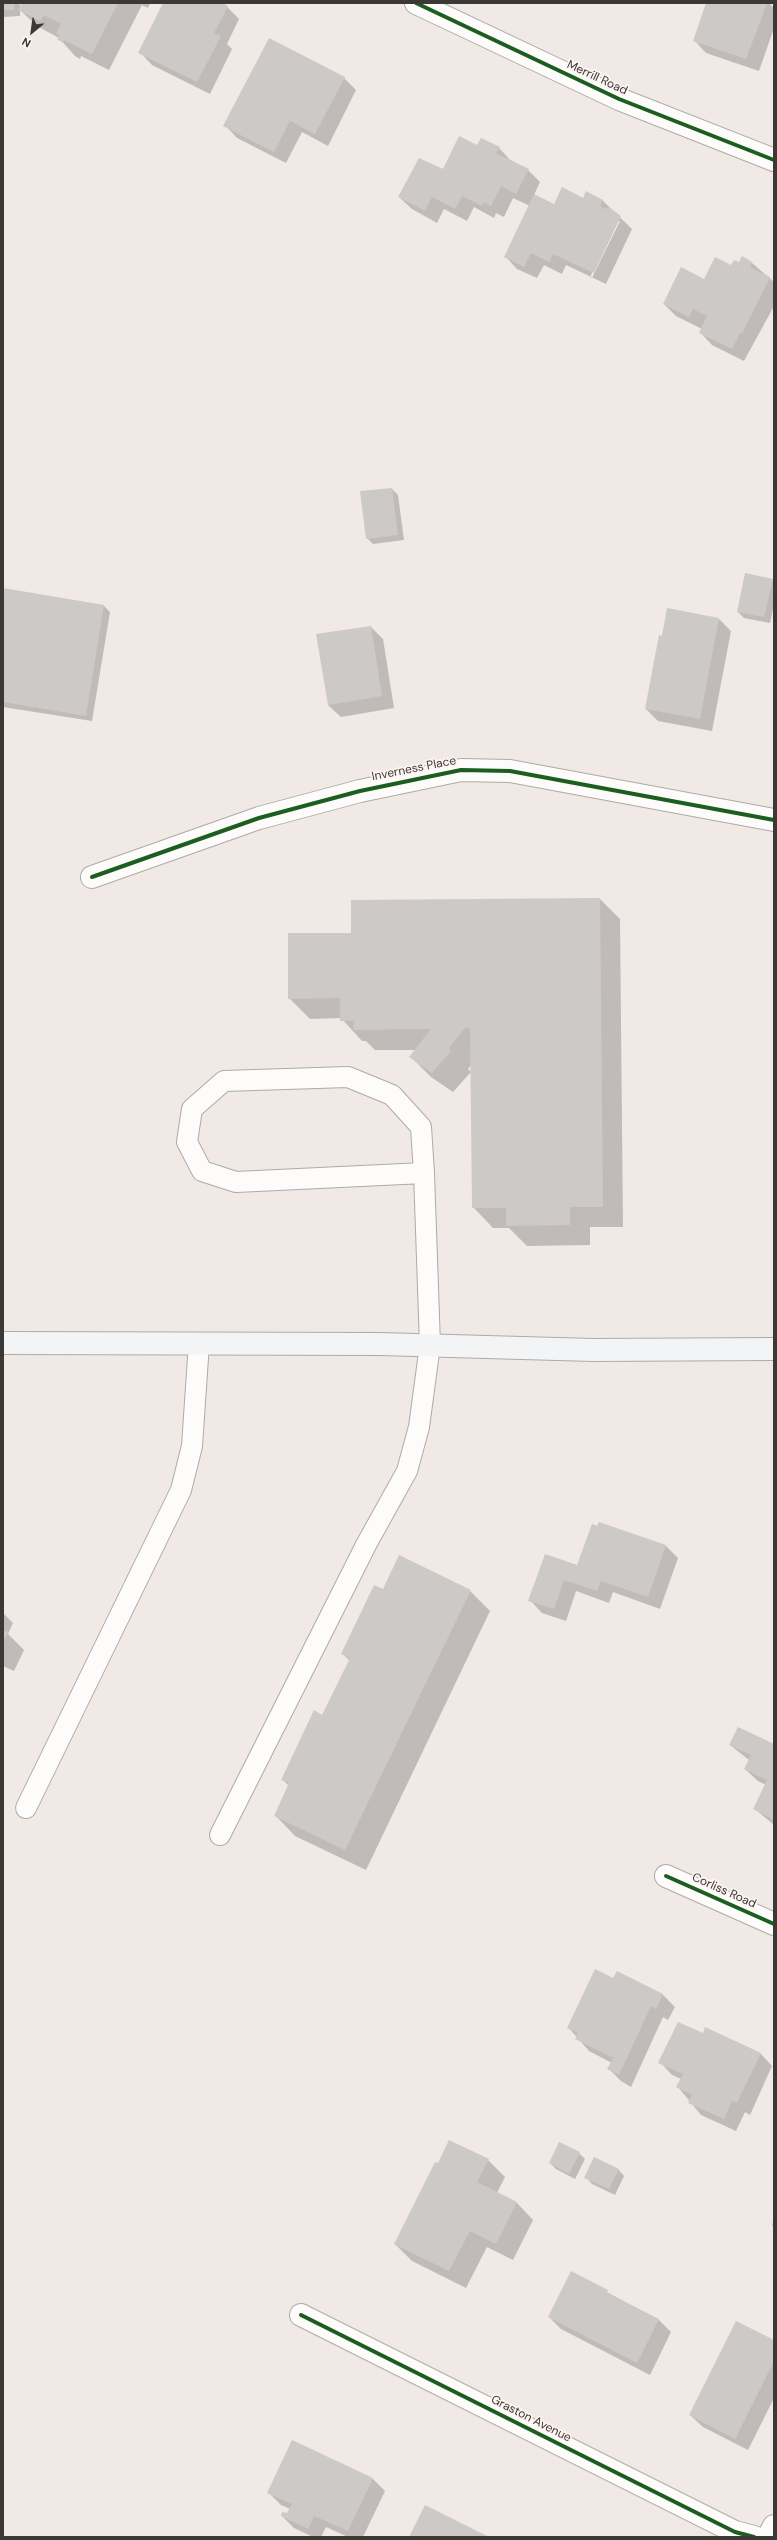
<!DOCTYPE html>
<html>
<head>
<meta charset="utf-8">
<style>
  body { margin:0 }
  #map { position:relative; width:777px; height:2540px; overflow:hidden; background:#f0e9e6; font-family:"DM Sans",sans-serif }
  canvas { display:block }
  .frame { position:absolute; inset:0; border:4px solid #3c3836; pointer-events:none }
  .north { position:absolute; left:12px; top:12px; width:40px; height:40px; -webkit-text-stroke:3px #fef5f2; paint-order:stroke; rotate:209deg; font-size:11px; font-weight:700; line-height:16px; text-align:center; color:#3c3836 }
  .north::after { content:''; display:block; margin:auto; width:14px; height:18px; background:#3c3836; clip-path:polygon(50% 0,100% 100%,50% 72%,0 100%) }
</style>
</head>
<body>
<div id="map">
<canvas width="777" height="2540"></canvas>
<div class="frame"></div>
<div class="north">N</div>
</div>
<script>
const context = document.querySelector('canvas').getContext('2d');
context.lineJoin = 'round';
function paint(path, color) {
  context.fillStyle = color;
  context.fill(path, 'evenodd');
}
function trace(path, color, width, dash) {
  context.strokeStyle = color;
  context.lineWidth = width;
  context.lineCap = dash ? 'butt' : 'round';
  context.setLineDash(dash || []);
  context.stroke(path);
}
function drawText(font, color, halo, rows, align = 'center') {
  context.font = font + ' "DM Sans",sans-serif';
  context.lineWidth = 3.5;
  context.setLineDash([]);
  context.textBaseline = 'middle';
  context.strokeStyle = halo;
  context.fillStyle = color;
  for (const [text, x, y, turn = 0] of rows) {
    context.save();
    context.translate(x, y);
    context.rotate((+turn || 0) * Math.PI / 180);
    context.textAlign = isNaN(turn) ? turn : align;
    if (halo) context.strokeText(text, 0, 0);
    context.fillText(text, 0, 0);
    context.restore();
  }
}
paint(new Path2D(`
  M3 3H20V9L23 3H150L148 8 142 5 109 70 81 56 80 59 75 56 59 38 37 26 20 10V16L3 17Z
  M159 3H223L239 19 227 44 232 49 210 94 152 65 140 52 163 5Z
  M707 3H769L774 8V28L759 71 706 53 694 40Z
  M344 78 356 90 328 146 302 132 286 163 237 138 225 125Z
  M478 146 499 148 511 161 528 170 540 182 534 195 554 205 583 199 602 200 632 229 606 284 566 265 562 274 544 265 537 278 517 269 505 256 530 206 513 198 504 217 496 213 494 218 474 207 467 221 444 209 437 223 412 209 399 197ZM618 221H620L592 278 590 277Z
  M752 263 774 282V306L744 361 712 345 700 332 702 329 676 316 664 304 732 267Z
  M392 489 398 495 404 540 373 544 367 538Z
  M772 580 774 582V605L770 623 744 618 738 612Z
  M3 589 104 606 110 612 92 721 3 707Z
  M668 609 719 619 731 631 712 731 658 721 646 709Z
  M371 627 383 639 394 708 341 717 328 705Z
  M600 899 620 919 623 1227H590V1245L527 1246 509 1228H493L473 1207 471 1065 468 1069 471 1072 453 1092 431 1077 411 1057 416 1050H375L366 1041H362L341 1018 310 1019 289 998 352 934Z
  M599 1523 666 1546 678 1558 660 1609 613 1592 609 1603 576 1591 566 1621 542 1613 530 1600 578 1566Z
  M384 1591H470L490 1611 366 1870 295 1836 275 1815 289 1786 282 1779 323 1716 350 1661 343 1654Z
  M3 1613 13 1623 8 1634 24 1650 14 1671 3 1666Z
  M730 1745H774V1825L755 1809 766 1785 758 1781 745 1769 749 1760Z
  M614 1979 663 1995 675 2007 668 2020 663 2017 631 2087 621 2081 609 2069 612 2063 589 2051 568 2027Z
  M760 2053 772 2066 750 2115 745 2112 736 2131 701 2115 678 2087 681 2079 672 2075 660 2062Z
  M579 2153 585 2159 575 2179 556 2169 550 2163Z
  M488 2160 505 2177 497 2193 517 2203 533 2220 513 2260 487 2247 466 2288 412 2261 395 2244Z
  M618 2169 624 2176 615 2195 592 2184 586 2177Z
  M774 2219V2227L772 2225Z
  M571 2273 659 2320 671 2332 650 2375 561 2329 549 2317Z
  M774 2342V2398L748 2450 703 2427 690 2415Z
  M373 2479 385 2491 363 2537H348L326 2527 321 2537H313L294 2528 282 2516 288 2515 290 2509 281 2505 269 2493Z`), '#0003');
paint(new Path2D(`
  M3 3H14V10H3Z
  M22 3H118L92 54 64 40 63 43 57 39 59 35 56 34 61 24 44 15 40 21 18 10Z
  M163 3H222L228 6 214 33 221 36 197 82 138 53Z
  M706 3H767L746 59 693 41Z
  M269 38 345 77 315 134 290 121 274 152 223 126Z
  M459 136 477 145 481 138 500 147 496 153 529 169 516 194 501 186 491 206 484 202 482 206 462 196 455 209 432 197 425 211 398 197 419 158 443 169Z
  M562 187 583 198 586 191 603 200 600 206 605 209 609 207 621 216 594 273 553 254 549 262 531 253 524 267 504 257 534 194 554 204Z
  M742 256 752 262 750 267 770 277 742 333H740L732 349 699 333 707 316 693 309 689 317 663 304 681 267 704 279 715 257 731 265 734 260 739 262Z
  M392 488 398 535 366 539 360 491Z
  M745 573 773 579 764 617 737 612Z
  M3 588 104 605 86 716 3 702Z
  M667 608 719 618 700 719 645 709 659 635 662 636Z
  M371 626 382 696 328 705 316 634Z
  M600 898 603 1207H570V1225L506 1226V1208H472L470 1028H465L449 1048 451 1051 432 1073 409 1057 431 1029 353 1030 354 1021H340V998L288 999V933H351V900Z
  M599 1522 666 1545 648 1597 601 1581 597 1591 564 1580 554 1609 528 1601 545 1554 577 1565 592 1524 597 1526Z
  M399 1555 471 1590 345 1850 274 1816 289 1783 281 1780 314 1710 322 1715 350 1658 341 1654 374 1585 383 1589Z
  M3 1630 8 1632 3 1642Z
  M738 1727 774 1744V1820L753 1809 767 1780 744 1769 751 1755 729 1745Z
  M595 1969 613 1978 617 1971 663 1994 656 2009 651 2006 619 2075 607 2069 613 2058 575 2039 578 2033 567 2028Z
  M678 2022 703 2033 705 2027 761 2053 737 2103 732 2101 724 2119 688 2103 692 2095 676 2087 683 2074 658 2063Z
  M449 2140 489 2159 477 2182 517 2202 496 2244 470 2231 449 2271 394 2244 435 2162 438 2163Z
  M559 2142 580 2152 569 2174 549 2163Z
  M594 2157 619 2169 609 2189 584 2178Z
  M571 2271 608 2290 607 2293 659 2319 637 2363 548 2317Z
  M736 2321 774 2340V2361L735 2439 689 2415Z
  M292 2440 373 2478 348 2531 314 2516 308 2529 281 2516 282 2512 287 2513 292 2504 267 2493Z
  M425 2505 489 2537H409Z`), '#cdc9c6');
const service = new Path2D(`
  M26 1808 181 1490 192 1446 199 1343
  M220 1835 367 1543 407 1471 419 1427 430 1345 424 1173 421 1127 392 1095 348 1077 224 1081 192 1109 187 1142 202 1171 236 1182 424 1173`);
const minor = new Path2D(`
  M416 3 619 99 774 160
  M92 877 259 818 360 791 461 770 510 771 774 820
  M666 1876 774 1924
  M301 2315 735 2532 754 2537
  M768 2537 774 2526`);
const secondary = new Path2D(`
  M3 1343 380 1344 593 1350 774 1349`);
trace(service, '#afaaa8', 22);
trace(minor, '#afaaa8', 24);
trace(secondary, '#afaaa8', 24);
trace(service, '#fdfcfb', 20);
trace(minor, '#fdfcfb', 22);
trace(secondary, '#f3f4f5', 22);
trace(new Path2D(`
  M416 3 619 99 774 160
  M92 877 259 818 360 791 461 770 510 771 774 820
  M666 1876 774 1924
  M301 2315 735 2532 754 2537`), '#1b5e20', 4);
drawText('12px', '#3c3836', '#fef5f2', [
  ["Merrill Road",597,78,25],
  ["Inverness Place",414,769,-11],
  ["Corliss Road",724,1891,24],
  ["Graston Avenue",531,2419,27]
]);
</script>
</body>
</html>
